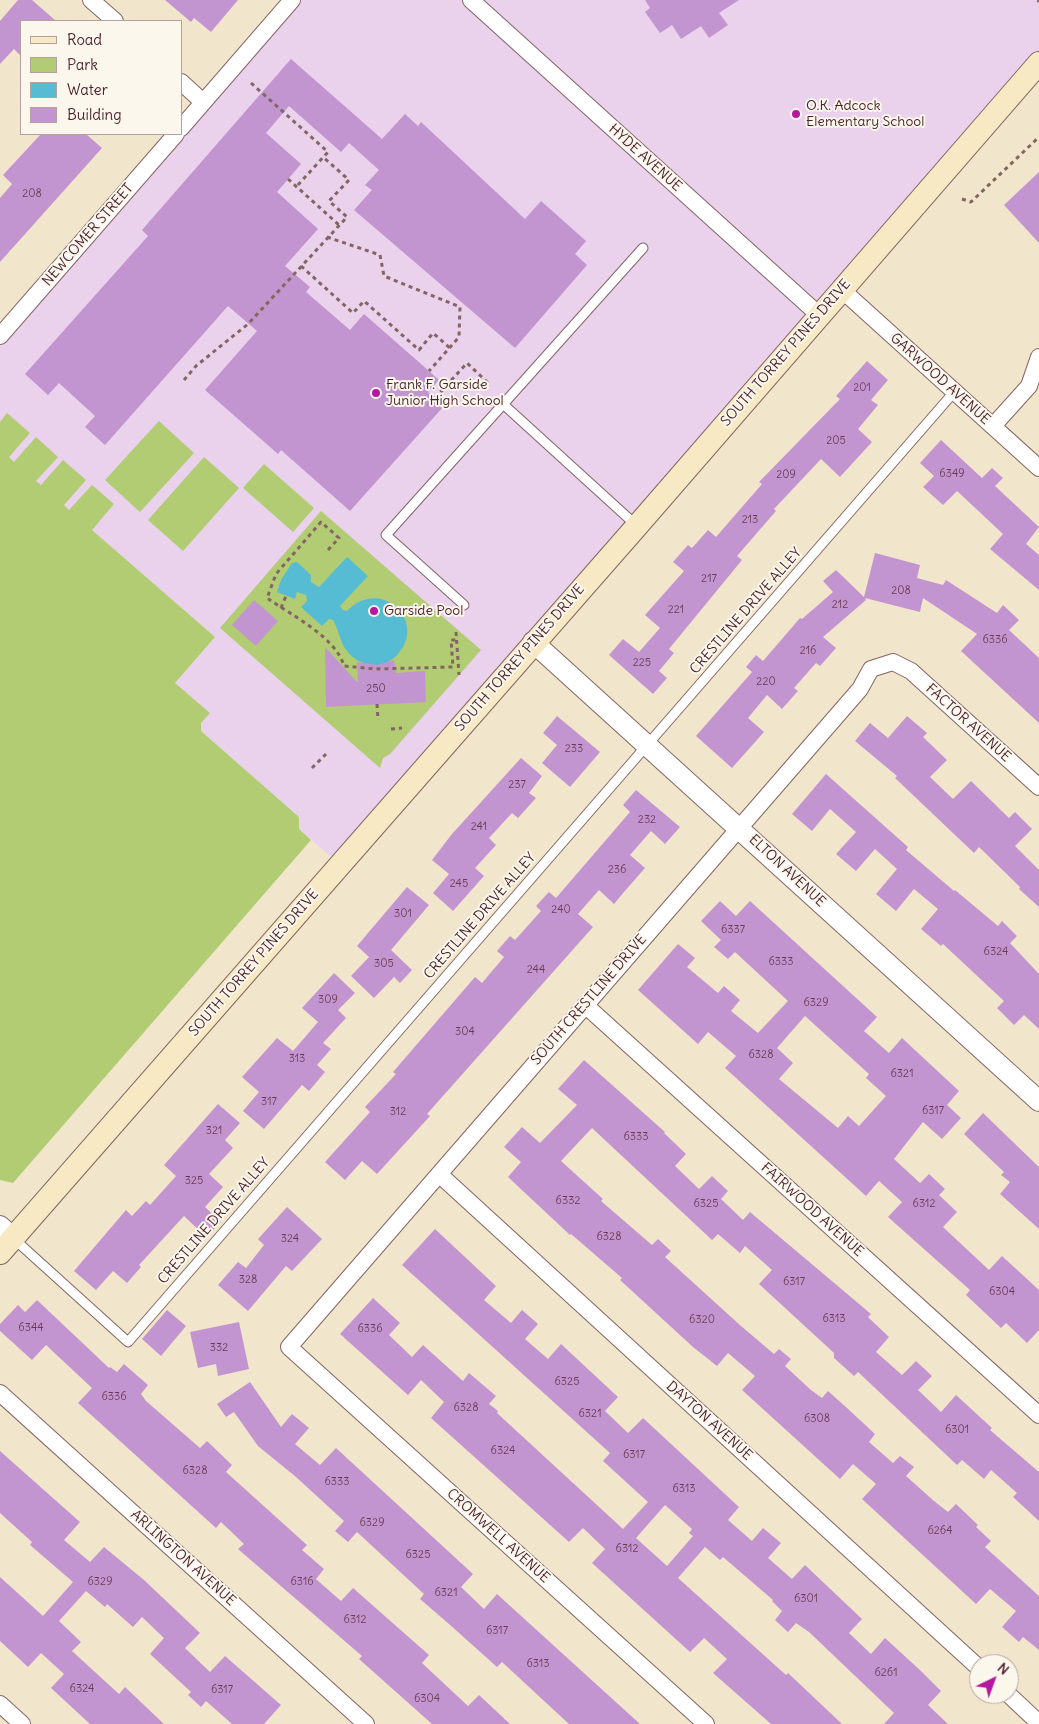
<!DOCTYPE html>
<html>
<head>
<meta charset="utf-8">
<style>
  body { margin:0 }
  #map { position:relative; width:1039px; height:1724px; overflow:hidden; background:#f1e6cc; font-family:Delius,sans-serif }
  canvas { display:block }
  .legend { position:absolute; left:20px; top:20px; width:162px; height:115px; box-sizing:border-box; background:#fbf7ec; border:1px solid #b4a19f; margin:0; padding:6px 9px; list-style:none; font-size:15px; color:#4a1f2b }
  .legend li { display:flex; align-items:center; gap:10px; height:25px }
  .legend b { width:25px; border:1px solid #b4a19f }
  .north { position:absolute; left:969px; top:1654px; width:50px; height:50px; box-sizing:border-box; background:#fbf7ec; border:1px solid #b4a19f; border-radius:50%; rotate:42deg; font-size:14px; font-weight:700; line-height:20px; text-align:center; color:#4a1f2b }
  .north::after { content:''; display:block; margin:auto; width:18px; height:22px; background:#b5179e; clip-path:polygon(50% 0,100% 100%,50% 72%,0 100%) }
</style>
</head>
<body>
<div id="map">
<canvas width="1039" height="1724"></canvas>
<ul class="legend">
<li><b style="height:6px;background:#f7e9c3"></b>Road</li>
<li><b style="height:14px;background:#b1cc72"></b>Park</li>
<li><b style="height:14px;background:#56bcd4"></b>Water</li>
<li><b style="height:14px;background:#c395d0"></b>Building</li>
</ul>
<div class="north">N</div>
</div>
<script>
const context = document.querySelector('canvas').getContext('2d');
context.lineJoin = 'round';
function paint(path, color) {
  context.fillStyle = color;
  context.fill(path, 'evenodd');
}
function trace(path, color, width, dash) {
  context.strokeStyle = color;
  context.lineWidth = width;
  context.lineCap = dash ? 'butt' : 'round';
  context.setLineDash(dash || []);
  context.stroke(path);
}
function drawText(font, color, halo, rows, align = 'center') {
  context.font = font + ' Delius,sans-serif';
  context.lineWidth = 4;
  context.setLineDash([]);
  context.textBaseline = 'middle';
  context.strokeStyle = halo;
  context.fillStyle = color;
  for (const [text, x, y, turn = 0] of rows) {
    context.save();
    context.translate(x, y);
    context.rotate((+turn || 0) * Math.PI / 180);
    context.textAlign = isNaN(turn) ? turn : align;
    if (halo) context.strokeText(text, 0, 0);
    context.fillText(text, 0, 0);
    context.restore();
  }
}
paint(new Path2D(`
  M292 0H1039V63L340 865 299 829V817L201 731V723L209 713 175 683 215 637 0 450V336Z`), '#ead1ec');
paint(new Path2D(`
  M7 413 30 433 9 457 14 462 36 437 58 457 36 481 41 485 63 460 86 480 64 505 69 510 92 485 114 504 92 530 215 637 175 683 210 713 201 723V731L299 817V829L311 840 13 1183 0 1180V422Z
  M159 421 194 453 140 512 105 480Z
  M204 457 239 488 183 551 148 520Z
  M264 464 314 508 293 532 243 488Z
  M321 511 481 650 390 754 383 758 380 768 220 628Z`), '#b1cc72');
paint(new Path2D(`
  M347 557 368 576 340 606 343 610 347 611C380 576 428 621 398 654 393 660 385 664 378 665 366 666 354 660 347 651 340 643 339 630 333 620L329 619 322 626 301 607 307 601 306 595 297 592 295 599 277 592 281 580 292 563 297 562 311 575V582L319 587Z`), '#56bcd4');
paint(new Path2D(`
  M18 0H32L56 21H21V56L14 49 0 64V21Z
  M165 0H238L211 32 194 18 191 22Z
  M645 0H739L719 13 728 25 709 38 701 26 681 39 672 25 660 33 645 12 650 8Z
  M291 59 382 139 405 114 418 126 421 122 525 219 541 201 586 241 575 254 587 265 515 348 354 210 372 190 365 185 379 170 349 143 341 152 289 106 266 133 301 164 277 192 318 229 285 266 310 287 306 292 350 330 364 314 429 371 439 380 428 392 444 406 350 511 281 450 278 454 205 390 257 331 228 306 105 445 85 427 95 416 59 383 48 395 25 374 148 236 142 230Z
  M41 134H86L102 148 0 262V198L12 184 3 175Z
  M1039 172V243L1004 205Z
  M867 361 888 380 871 400 878 405 858 429 872 442 840 477 821 459 774 509 776 511 737 556 742 560 669 649 674 653 659 671 667 678 653 694 609 655 623 639 639 652 660 628 645 615 684 571 673 562 688 545 692 548 708 530 716 537 762 484 759 482 840 399 836 396Z
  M941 440 982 478 992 468 1003 478 995 486 1039 527 1026 544 1039 555V590L990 549 1003 534 957 491 943 505 923 487 934 476 920 463Z
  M875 553 920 565 917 578 943 585 946 580 997 613 1003 605 1019 620 1009 630 1039 658V723L961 651 977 634 923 598 920 612 865 598 866 600 823 637 836 648 820 666 816 663 794 688 798 691 782 709 767 695 748 718 764 732 732 768 696 736 752 672 746 667 756 655 763 661 800 618 802 619 833 592 823 581 836 570 864 597Z
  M254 600 278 621 256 646 232 625Z
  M325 647 358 683 357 662 378 665 394 660 396 673 425 671 426 702 326 707Z
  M557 716 600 752 570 787 542 763 557 745 543 733Z
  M907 716 927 733 923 737 947 760 930 777 953 799 971 781 1009 818 1015 812 1032 829 1015 846 1039 870V907L1019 889 1020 887 979 847 974 853 895 778 897 776 855 741 870 723 888 738Z
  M521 758 542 776 529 793 536 798 518 818 512 813 489 838 496 845 475 868 484 876 453 911 433 893 449 874 432 860 452 834Z
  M826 774 908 847 906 850 954 891 955 890 998 926 1002 921 1017 936 1010 943 1039 974V1029L1024 1015 1014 1025 997 1008 1004 1001 943 944 941 946 921 929 938 909 914 889 896 911 876 894 897 869 875 849 856 871 836 854 856 832 830 809 812 831 792 814Z
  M636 790 680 827 665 844 651 831 630 855 645 868 624 892 614 904 599 890 578 914 593 927 427 1114 430 1116 377 1174 362 1161 345 1180 325 1162 370 1112 365 1107 396 1074 393 1072 475 977 482 983 504 957 497 951 510 936 515 940 541 911 536 906 549 892 556 898 630 812 623 805Z
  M407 887 429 905 391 950 412 970 400 983 394 977 374 998 351 976 369 957 357 946Z
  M720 901 736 916 750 901 877 1017 864 1031 889 1053 902 1038 959 1091 947 1105 961 1118 942 1139 923 1122 894 1159 920 1183 929 1174 945 1189 939 1195 957 1212 943 1227 989 1270 1002 1256 1039 1290V1330L1027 1343 1006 1323 1001 1328 966 1295 970 1290 888 1217 902 1202 879 1181 866 1196 725 1068 736 1056 708 1032 698 1044 638 990 678 944 695 958 687 967 718 993 724 986 740 1000 731 1011 758 1033 788 1001 735 952 728 959 714 947 721 940 701 921ZM805 1016 869 1074 866 1078 886 1096 859 1126 848 1116 838 1128 779 1079 793 1063 777 1048Z
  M334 973 355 993 338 1010 346 1018 323 1043 331 1049 317 1065 325 1072 309 1091 302 1085 264 1129 243 1111 259 1092 242 1077 277 1038 293 1051 318 1022 302 1008Z
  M584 1060 665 1132 664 1133 686 1154 675 1166 699 1189 712 1176 728 1191 721 1199 743 1220 750 1212 871 1314 868 1317 889 1337 876 1352 902 1375 916 1361 932 1376 918 1390 941 1412 956 1395 992 1428 990 1430 1039 1472V1521L1013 1497 1017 1493 991 1470 984 1479 962 1460 957 1465 858 1372 854 1376 834 1358V1353L759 1284 772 1270 745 1246 740 1253 718 1234 712 1240 592 1128 561 1161 603 1199 601 1201 652 1245 658 1239 671 1251 665 1257 741 1326 774 1354 779 1349 791 1359 785 1366 811 1390 822 1398 828 1391 847 1408 875 1434 869 1442 893 1463 900 1456 914 1467 906 1476 934 1501 948 1512 956 1504 978 1525 976 1527 991 1541 985 1547 1039 1596V1650L1023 1637 1019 1642 1002 1627 1016 1611 990 1589 976 1604 862 1499 876 1484 853 1464 840 1479 742 1390 755 1376 728 1353 717 1366 693 1347 620 1280 622 1278 571 1234 570 1235 508 1177 521 1162 504 1147 522 1127 540 1143 577 1105 558 1089Z
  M218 1104 240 1123 225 1140 233 1148 209 1174 223 1187 205 1207 221 1222 206 1237 184 1216 139 1265 141 1267 127 1283 113 1271 96 1290 74 1271 126 1210 132 1216 146 1201 150 1205 176 1176 164 1165Z
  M983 1113 1039 1167V1229L1000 1194 1010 1182 1001 1175 1004 1172 964 1134Z
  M287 1207 322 1239 292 1271 286 1266 248 1311 218 1285 238 1262 246 1268 264 1245 258 1239Z
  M435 1229 496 1286 484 1300 511 1323 522 1310 538 1324 525 1339 548 1359 561 1344 618 1397 605 1411 628 1433 643 1418 739 1507 728 1520 752 1541 763 1528 781 1543 768 1558 792 1579 805 1565 862 1619 849 1633 871 1654 885 1638 921 1671 941 1691 928 1705 948 1724H884L894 1713 809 1632 796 1623 788 1632 775 1620 782 1611 772 1601 773 1600 723 1557 720 1560 705 1547 678 1578 786 1675 788 1673 842 1724H771L713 1673 727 1659 704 1638 690 1652 592 1563 605 1549 583 1528 569 1542 431 1418 444 1402 421 1380 408 1395 340 1334 373 1298 400 1323 389 1335 412 1357 423 1345 463 1381 469 1373 496 1396 489 1404 498 1411 497 1413 623 1529 648 1502 603 1461 610 1453 402 1265ZM665 1505 692 1529 689 1533 693 1536 667 1566 636 1538Z
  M37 1300 109 1368 110 1367 117 1372 124 1364 148 1385 141 1394 146 1401 200 1448 207 1441 232 1465 226 1472 307 1545 302 1550 324 1569 316 1579 341 1601 353 1588 429 1655 422 1663 468 1706 479 1695 510 1724H432L359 1659 362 1656 238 1549 244 1544 221 1522 216 1528 78 1403 92 1388 46 1345 32 1360 0 1331V1324L18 1305 25 1312Z
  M167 1310 186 1326 161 1356 142 1339Z
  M239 1322 249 1369 218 1376 216 1364 198 1368 190 1332Z
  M250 1382 281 1427 292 1414 309 1428 295 1444 320 1465 336 1448 473 1574 461 1587 484 1609 497 1594 640 1724H569L502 1662 497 1667 449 1624 420 1599 424 1594 357 1532 348 1542 335 1531 344 1521 296 1477 258 1446 234 1412 226 1417 217 1404Z
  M0 1451 80 1522 64 1540 90 1562 104 1547 144 1580 200 1633 185 1648 210 1672 225 1656 281 1705 264 1724H232L206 1701 201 1707 188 1695 191 1692 150 1654 164 1638 142 1617 133 1627 107 1604 105 1607 86 1591 59 1621 81 1642 72 1651 119 1694 125 1687 164 1724H90L51 1688 64 1674 41 1653 28 1667 0 1641V1577L43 1616 73 1582 30 1545 32 1542 0 1513Z`), '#c395d0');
const service = new Path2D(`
  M503 404 637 526
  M464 605 386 535 643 248
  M13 1238 128 1342 955 391`);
const minor = new Path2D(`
  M91 0 115 21
  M471 0 819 315
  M181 82 203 102
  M181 128 292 0
  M841 289 1039 468
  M0 336 176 134
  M993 426 1029 386 1039 357
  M585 1005 1039 1415
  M439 1174 979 1668
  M0 1393 366 1724
  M1008 1694 1039 1723
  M0 1704 22 1724
  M706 1724 289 1347 860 689 871 669 893 662 911 671 1039 787`);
const tertiary = new Path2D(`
  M533 642 1039 1101
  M0 1226 13 1238`);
const secondary = new Path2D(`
  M0 1253 637 526 1039 63`);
trace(service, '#846563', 11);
trace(minor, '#846563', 18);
trace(tertiary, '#846563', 22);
trace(secondary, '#846563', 24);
trace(new Path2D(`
  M1038 0 1039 2
  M251 83 328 152 296 187
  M288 179 339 225
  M962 199 971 202 1039 137
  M327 237 380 255 384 276 460 307 459 337 429 371
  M301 266 353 313 364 301 419 350 433 333 450 348
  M184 380 196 366 248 324 347 217 329 201 349 180 323 157
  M435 398 467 363 488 383
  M328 550 339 538 321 522 276 574 267 598C291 615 336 637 344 666L375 669 453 667 451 640H457
  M281 608 286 596
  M456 632 459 675
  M377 704 378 720
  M391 729 402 728
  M312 768 326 754`), '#846563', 3, [4, 4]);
trace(service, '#fff', 9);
trace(minor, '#fff', 16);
trace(tertiary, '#fff', 20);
trace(secondary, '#f7e9c3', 22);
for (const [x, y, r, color] of [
  [796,114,5,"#b5179e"],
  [376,393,5,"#b5179e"],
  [374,611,5,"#b5179e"]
]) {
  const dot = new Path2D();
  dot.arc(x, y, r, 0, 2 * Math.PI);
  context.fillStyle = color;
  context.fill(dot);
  trace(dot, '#fbf7ec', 2);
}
drawText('11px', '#683c54', null, [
  ["208",32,194],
  ["201",862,388],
  ["205",836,441],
  ["6349",952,474],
  ["209",786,475],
  ["213",750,520],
  ["217",709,579],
  ["208",901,591],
  ["212",840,605],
  ["221",676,610],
  ["6336",995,640],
  ["216",808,651],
  ["225",642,663],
  ["220",766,682],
  ["250",376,689],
  ["233",574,749],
  ["237",517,785],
  ["232",647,820],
  ["241",479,827],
  ["236",617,870],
  ["245",459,884],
  ["240",561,910],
  ["301",403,914],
  ["6337",733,930],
  ["6324",996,952],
  ["6333",781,962],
  ["305",384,964],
  ["244",536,970],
  ["309",328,1000],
  ["6329",816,1003],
  ["304",465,1032],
  ["6328",761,1055],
  ["313",297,1059],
  ["6321",902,1074],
  ["317",269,1102],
  ["6317",933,1111],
  ["312",398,1112],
  ["321",214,1131],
  ["6333",636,1137],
  ["325",194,1181],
  ["6332",568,1201],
  ["6325",706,1204],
  ["6312",924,1204],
  ["6328",609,1237],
  ["324",290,1239],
  ["328",248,1280],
  ["6317",794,1282],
  ["6304",1002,1292],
  ["6313",834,1319],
  ["6320",702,1320],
  ["6344",31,1328],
  ["6336",370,1329],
  ["332",219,1348],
  ["6325",567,1382],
  ["6336",114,1397],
  ["6328",466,1408],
  ["6321",590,1414],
  ["6308",817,1419],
  ["6301",957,1430],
  ["6324",503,1451],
  ["6317",634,1455],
  ["6328",195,1471],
  ["6333",337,1482],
  ["6313",684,1489],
  ["6329",372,1523],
  ["6264",940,1531],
  ["6312",627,1549],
  ["6325",418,1555],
  ["6329",100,1582],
  ["6316",302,1582],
  ["6321",446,1593],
  ["6301",806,1599],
  ["6312",355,1620],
  ["6317",497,1631],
  ["6313",538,1664],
  ["6261",886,1673],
  ["6324",82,1689],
  ["6317",222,1690],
  ["6304",427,1699]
]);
drawText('14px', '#4a1f2b', '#fbf7ec', [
  ["O.K. Adcock",806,106],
  ["Elementary School",806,122],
  ["Frank F. Garside",386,385],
  ["Junior High School",386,401],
  ["Garside Pool",384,611]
], 'left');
drawText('14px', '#4a1f2b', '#fbf7ec', [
  ["HYDE AVENUE",645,158,42],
  ["NEWCOMER STREET",88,235,-49],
  ["SOUTH TORREY PINES DRIVE",786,353,-49],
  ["GARWOOD AVENUE",940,379,42],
  ["CRESTLINE DRIVE ALLEY",746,611,-49],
  ["SOUTH TORREY PINES DRIVE",520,658,-49],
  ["FACTOR AVENUE",968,723,42],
  ["ELTON AVENUE",787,871,43],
  ["CRESTLINE DRIVE ALLEY",480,916,-49],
  ["SOUTH TORREY PINES DRIVE",254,963,-49],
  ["SOUTH CRESTLINE DRIVE",589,1000,-49],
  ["FAIRWOOD AVENUE",812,1210,42],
  ["CRESTLINE DRIVE ALLEY",214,1221,-49],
  ["DAYTON AVENUE",709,1421,42],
  ["CROMWELL AVENUE",498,1536,42],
  ["ARLINGTON AVENUE",183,1558,42]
]);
</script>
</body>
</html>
